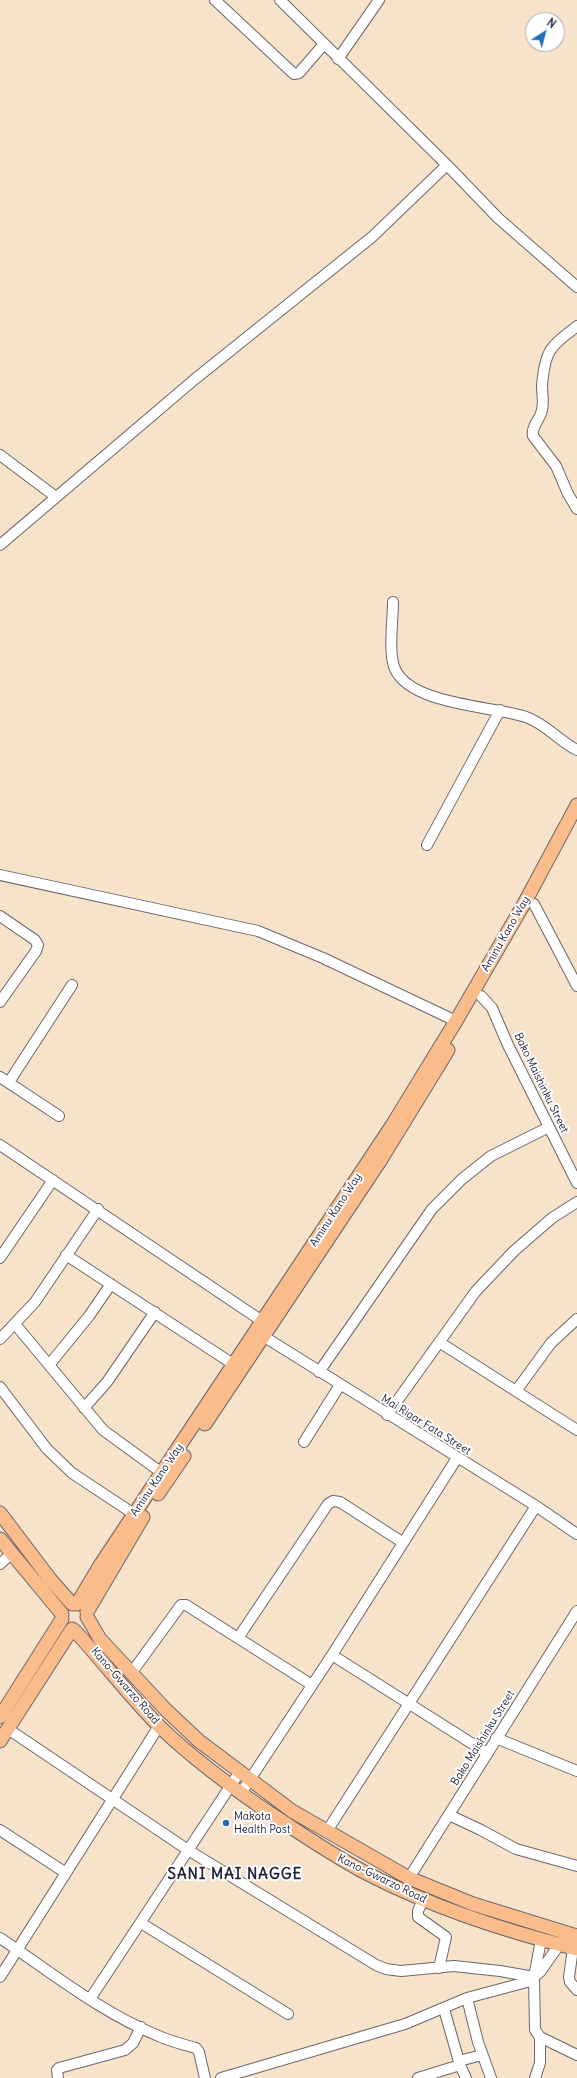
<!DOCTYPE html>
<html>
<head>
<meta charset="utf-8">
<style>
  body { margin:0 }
  #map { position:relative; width:577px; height:2078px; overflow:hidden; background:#f6e3ca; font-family:Delius,sans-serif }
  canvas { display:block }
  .north { position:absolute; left:525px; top:12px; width:40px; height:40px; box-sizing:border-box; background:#fff; border:1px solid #a7a7b1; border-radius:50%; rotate:36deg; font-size:11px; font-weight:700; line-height:16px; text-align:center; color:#22223b }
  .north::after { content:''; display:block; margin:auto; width:14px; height:18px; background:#1f6fb2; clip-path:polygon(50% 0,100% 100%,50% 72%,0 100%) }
</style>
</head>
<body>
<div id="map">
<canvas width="577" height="2078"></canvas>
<div class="north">N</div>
</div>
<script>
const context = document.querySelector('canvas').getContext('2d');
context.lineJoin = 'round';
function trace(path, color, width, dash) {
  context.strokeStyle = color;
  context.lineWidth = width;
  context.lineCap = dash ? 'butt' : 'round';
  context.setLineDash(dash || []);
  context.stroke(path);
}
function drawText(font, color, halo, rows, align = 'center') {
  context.font = font + ' Delius,sans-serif';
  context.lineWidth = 4;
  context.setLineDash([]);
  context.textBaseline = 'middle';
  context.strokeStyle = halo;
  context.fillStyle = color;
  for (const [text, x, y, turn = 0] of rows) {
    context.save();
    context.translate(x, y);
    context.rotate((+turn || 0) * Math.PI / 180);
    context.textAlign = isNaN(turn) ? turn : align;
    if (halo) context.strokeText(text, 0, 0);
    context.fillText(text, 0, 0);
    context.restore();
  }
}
const minor = new Path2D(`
  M215 0 294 74 299 73 324 44
  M280 0 447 165 498 218 577 287
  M338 59 379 0
  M577 326C569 333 559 339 553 347 545 355 543 374 542 385 542 394 544 401 542 410 540 420 531 426 533 436L556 466 568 494 577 509
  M0 455 56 497
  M0 545 195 379 372 237 447 165
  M393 602C393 620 388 654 395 669 411 705 493 706 526 717 546 724 559 741 577 750
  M427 845 500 710
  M0 875 258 931 323 958 456 1021
  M534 904 577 986
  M0 916 35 940 38 945 36 951 0 1002
  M481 996 492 1008 508 1045 577 1183
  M0 1077 59 1116
  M9 1082 72 985
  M0 1145 262 1321
  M66 1255 233 1364
  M0 1258 53 1180
  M15 1324 103 1430 162 1473
  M263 1336 536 1506 577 1534
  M0 1339 35 1302 98 1209
  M439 1342 577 1430
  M49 1365 89 1316 111 1284
  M319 1372 432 1209 462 1179 491 1156 549 1127
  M0 1387 47 1449 72 1473 134 1514
  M516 1391 551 1343 577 1319
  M84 1408 107 1382 155 1312
  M387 1415 476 1291 514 1251 552 1218 577 1202
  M304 1442 340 1385
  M0 1564 11 1554
  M238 1638 328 1504 333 1501 340 1502 402 1542
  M332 1655 487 1753
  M132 1672 181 1605H186L312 1685
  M8 1729 188 1850 376 1965 386 1969 401 1971 454 1966 500 1971 534 1977
  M496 1738 577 1771
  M241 1793 332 1655 457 1458
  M449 1815 481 1830 516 1849 577 1866
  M0 1830 66 1873
  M327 1831 536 1506
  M409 1878 577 1611
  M423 1899 418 1911V1917L446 1937 439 1968
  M141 1923 288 2014
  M0 1938C52 1973 103 2014 161 2037 173 2042 185 2045 196 2048L199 2052 205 2078
  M541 1940 534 1977 535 2030 540 2037 577 2055
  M573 1948 569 1977 570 1982 577 1990
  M0 1977 159 1726
  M534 1977 540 1972 559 1945
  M467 1998 478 2042 491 2078
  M90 1999 239 1773
  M444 2009 460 2065 466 2078
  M459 2061 482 2055
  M58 2078 57 2070 59 2068 125 2050 133 2043 141 2027
  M221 2078 405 2024 467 1998 534 1980
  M418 2078 460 2065
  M535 2078 540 2063V2037`);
const major = new Path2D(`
  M205 1424 380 1161 448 1050
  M158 1494 184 1456
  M0 1513 50 1579 72 1604
  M0 1539 62 1614
  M77 1604 99 1567 393 1124 456 1021 525 902 577 805
  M87 1612 143 1517
  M87 1617 100 1639 165 1709 199 1741 292 1811 409 1878 473 1904 577 1936
  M74 1630C103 1661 129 1696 159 1726 194 1760 234 1789 274 1816 305 1836 335 1857 368 1874 434 1908 505 1931 577 1949
  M0 1717 62 1619
  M0 1741 72 1629`);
trace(minor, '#6c666d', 12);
trace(major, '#6c666d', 15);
trace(minor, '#fff', 10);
trace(major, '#fabc8b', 13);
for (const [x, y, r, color] of [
  [226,1823,4,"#1f6fb2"]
]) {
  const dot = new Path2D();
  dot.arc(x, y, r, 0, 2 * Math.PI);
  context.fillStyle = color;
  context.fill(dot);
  trace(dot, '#fff', 1.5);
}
drawText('11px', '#22223b', '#fff', [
  ["Aminu Kano Way",506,934,-60],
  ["Bako Maishinku Street",541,1083,64],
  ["Aminu Kano Way",336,1210,-57],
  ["Mai Rigar Fata Street",426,1425,32],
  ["Aminu Kano Way",157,1480,-56],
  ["Kano-Gwarzo Road",125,1686,49],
  ["Bako Maishinku Street",483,1738,-58],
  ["Kano-Gwarzo Road",382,1879,26]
]);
drawText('11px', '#22223b', '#fff', [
  ["Makota",234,1817],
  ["Health Post",234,1830]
], 'left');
context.letterSpacing = '1px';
drawText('bold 15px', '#22223b', '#fff', [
  ["SANI MAI NAGGE",235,1875]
]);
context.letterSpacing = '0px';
</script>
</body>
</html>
